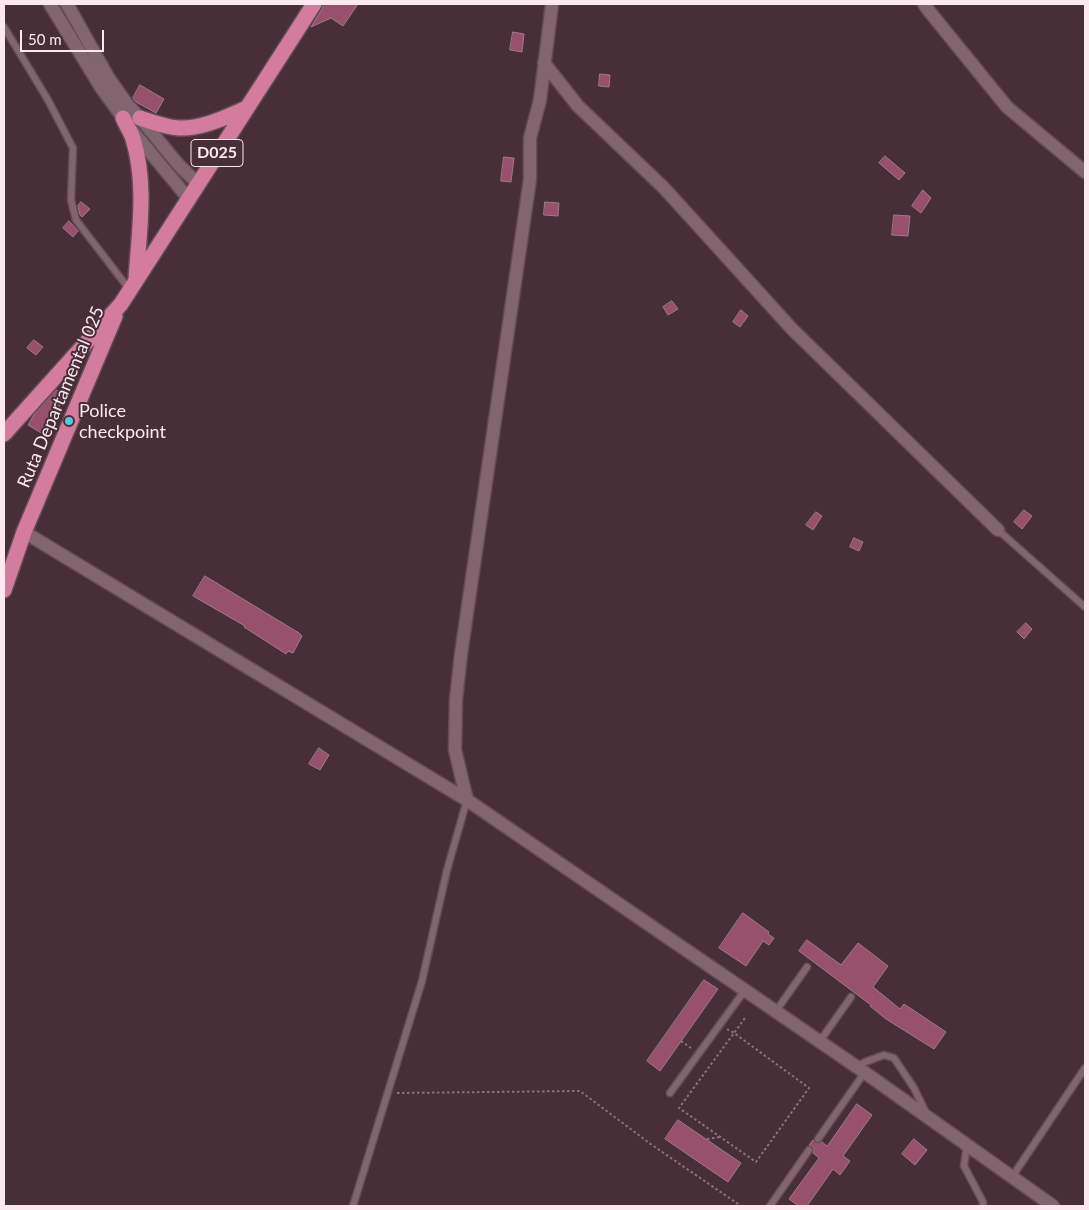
<!DOCTYPE html>
<html>
<head>
<meta charset="utf-8">
<style>
  body { margin:0 }
  #map { position:relative; width:1089px; height:1210px; overflow:hidden; background:#482e37; font-family:Lato,sans-serif }
  canvas { display:block }
  .frame { position:absolute; inset:0; border:5px solid #fbe9ef; pointer-events:none }
  .scale { position:absolute; left:20px; top:30px; width:84px; height:22px; box-sizing:border-box; border:2px solid #fbe9ef; border-top:0; padding-left:6px; font-size:15px; line-height:18px; white-space:nowrap; color:#fbe9ef; -webkit-text-stroke:4px #482e37; paint-order:stroke }
</style>
</head>
<body>
<div id="map">
<canvas width="1089" height="1210"></canvas>
<div class="frame"></div>
<div class="scale">50 m</div>
</div>
<script>
const context = document.querySelector('canvas').getContext('2d');
context.lineJoin = 'round';
function paint(path, color) {
  context.fillStyle = color;
  context.fill(path, 'evenodd');
}
function trace(path, color, width, dash) {
  context.strokeStyle = color;
  context.lineWidth = width;
  context.lineCap = dash ? 'butt' : 'round';
  context.setLineDash(dash || []);
  context.stroke(path);
}
function drawText(font, color, halo, rows, align = 'center') {
  context.font = font + ' Lato,sans-serif';
  context.lineWidth = 4;
  context.setLineDash([]);
  context.textBaseline = 'middle';
  context.strokeStyle = halo;
  context.fillStyle = color;
  for (const [text, x, y, turn = 0] of rows) {
    context.save();
    context.translate(x, y);
    context.rotate((+turn || 0) * Math.PI / 180);
    context.textAlign = isNaN(turn) ? turn : align;
    if (halo) context.strokeText(text, 0, 0);
    context.fillText(text, 0, 0);
    context.restore();
  }
}
const building = new Path2D(`
  M323 4H358L343 26 331 18 311 27 322 9Z
  M513 32 524 34 522 52 510 50Z
  M600 74 610 75 609 87 599 86Z
  M140 85 164 99 156 113 136 102 133 98Z
  M885 156 905 173 899 180 879 163Z
  M504 157 514 158 511 182 501 181Z
  M923 190 931 198 921 213 912 206Z
  M81 202 90 209 82 217 80 215 78 206Z
  M545 202 559 203 558 216 544 215Z
  M894 215 910 216 908 236 892 235Z
  M69 221 78 231 73 237 63 228Z
  M672 301 678 309 668 315 663 307Z
  M741 310 748 316 740 327 733 322Z
  M34 340 43 347 36 355 27 348Z
  M56 390 66 395 43 434 28 425 35 413Z
  M1024 510 1032 516 1022 529 1014 522Z
  M816 512 822 516 813 530 806 525Z
  M854 538 863 542 859 551 850 547Z
  M205 576 299 633 302 636 293 653 288 651 286 654 244 627 245 626 193 596Z
  M1026 623 1032 629 1024 639 1017 632Z
  M319 748 329 755 320 770 309 764Z
  M743 913 769 932 768 934 774 938 769 945 763 941 746 966 719 948Z
  M807 940 841 965 858 943 888 966 873 987 900 1009 904 1004 946 1032 934 1049 886 1019 870 1006 871 1005 799 951Z
  M704 980 718 989 660 1071 647 1061Z
  M857 1104 872 1115 843 1156 850 1161 840 1175 833 1169 807 1206H799L789 1199 819 1158 813 1153 814 1148 809 1145 813 1140 816 1143 822 1142 827 1146Z
  M678 1120 741 1163 728 1182 665 1139Z
  M914 1139 927 1150 915 1165 902 1154Z`);
paint(building, '#98516d');
trace(building, '#9c7c87', 1);
const service = new Path2D(`
  M4 27 48 100 73 148 71 200 76 220 129 289
  M998 530 1085 607
  M776 1011 807 967
  M820 1041 851 997
  M857 1067 865 1062 884 1055 894 1058 914 1088 926 1113
  M670 1093 745 990
  M818 1139 865 1072
  M967 1145 964 1166 983 1202V1206
  M1012 1177 1085 1068
  M353 1206 422 981 447 870 467 800
  M770 1206 809 1150`);
const minor = new Path2D(`
  M50 4 102 89 135 134 188 198
  M67 4 108 77 127 104 140 118 177 163 197 183
  M924 4 929 11 1007 107 1085 172
  M544 63 578 106 664 188 792 329 998 530
  M24 532 467 800 857 1067 1053 1206
  M467 800 455 750 456 699 461 654 530 179V138L540 100 552 4`);
const trunk = new Path2D(`
  M123 118C126 125 131 132 133 139 147 184 139 233 136 279
  M140 118C153 122 165 127 179 128 202 129 226 117 247 108
  M4 434 121 304 314 4
  M4 590 24 532 115 316`);
trace(service, '#634c55', 9);
trace(minor, '#634c55', 15);
trace(trunk, '#634c55', 18);
trace(new Path2D(`
  M727 1029 734 1033 809 1088 756 1162 679 1108 745 1018
  M681 1041 691 1048
  M397 1093 580 1091 652 1145 741 1206
  M707 1139 720 1137`), '#8a737b', 2, [2.5, 2.5]);
trace(service, '#83656f', 6);
trace(minor, '#83656f', 12);
trace(trunk, '#d47c9e', 15);
for (const [x, y, r, color] of [
  [69,421,5,"#52cbd9"]
]) {
  const dot = new Path2D();
  dot.arc(x, y, r, 0, 2 * Math.PI);
  context.fillStyle = color;
  context.fill(dot);
  trace(dot, '#482e37', 2);
}
for (const [x, y, w] of [
  [217,153,52]
]) {
  const box = new Path2D();
  box.roundRect(x - w / 2, y - 13.5, w, 27, 4);
  context.fillStyle = '#482e37';
  context.fill(box);
  trace(box, '#fbe9ef', 1);
}
drawText('bold 16px', '#fbe9ef', null, [
  ["D025",217,153]
]);
drawText('18px', '#fbe9ef', '#482e37', [
  ["Ruta Departamental 025",61,397,-67]
]);
drawText('18px', '#fbe9ef', '#482e37', [
  ["Police",79,411],
  ["checkpoint",79,432]
], 'left');
</script>
</body>
</html>
